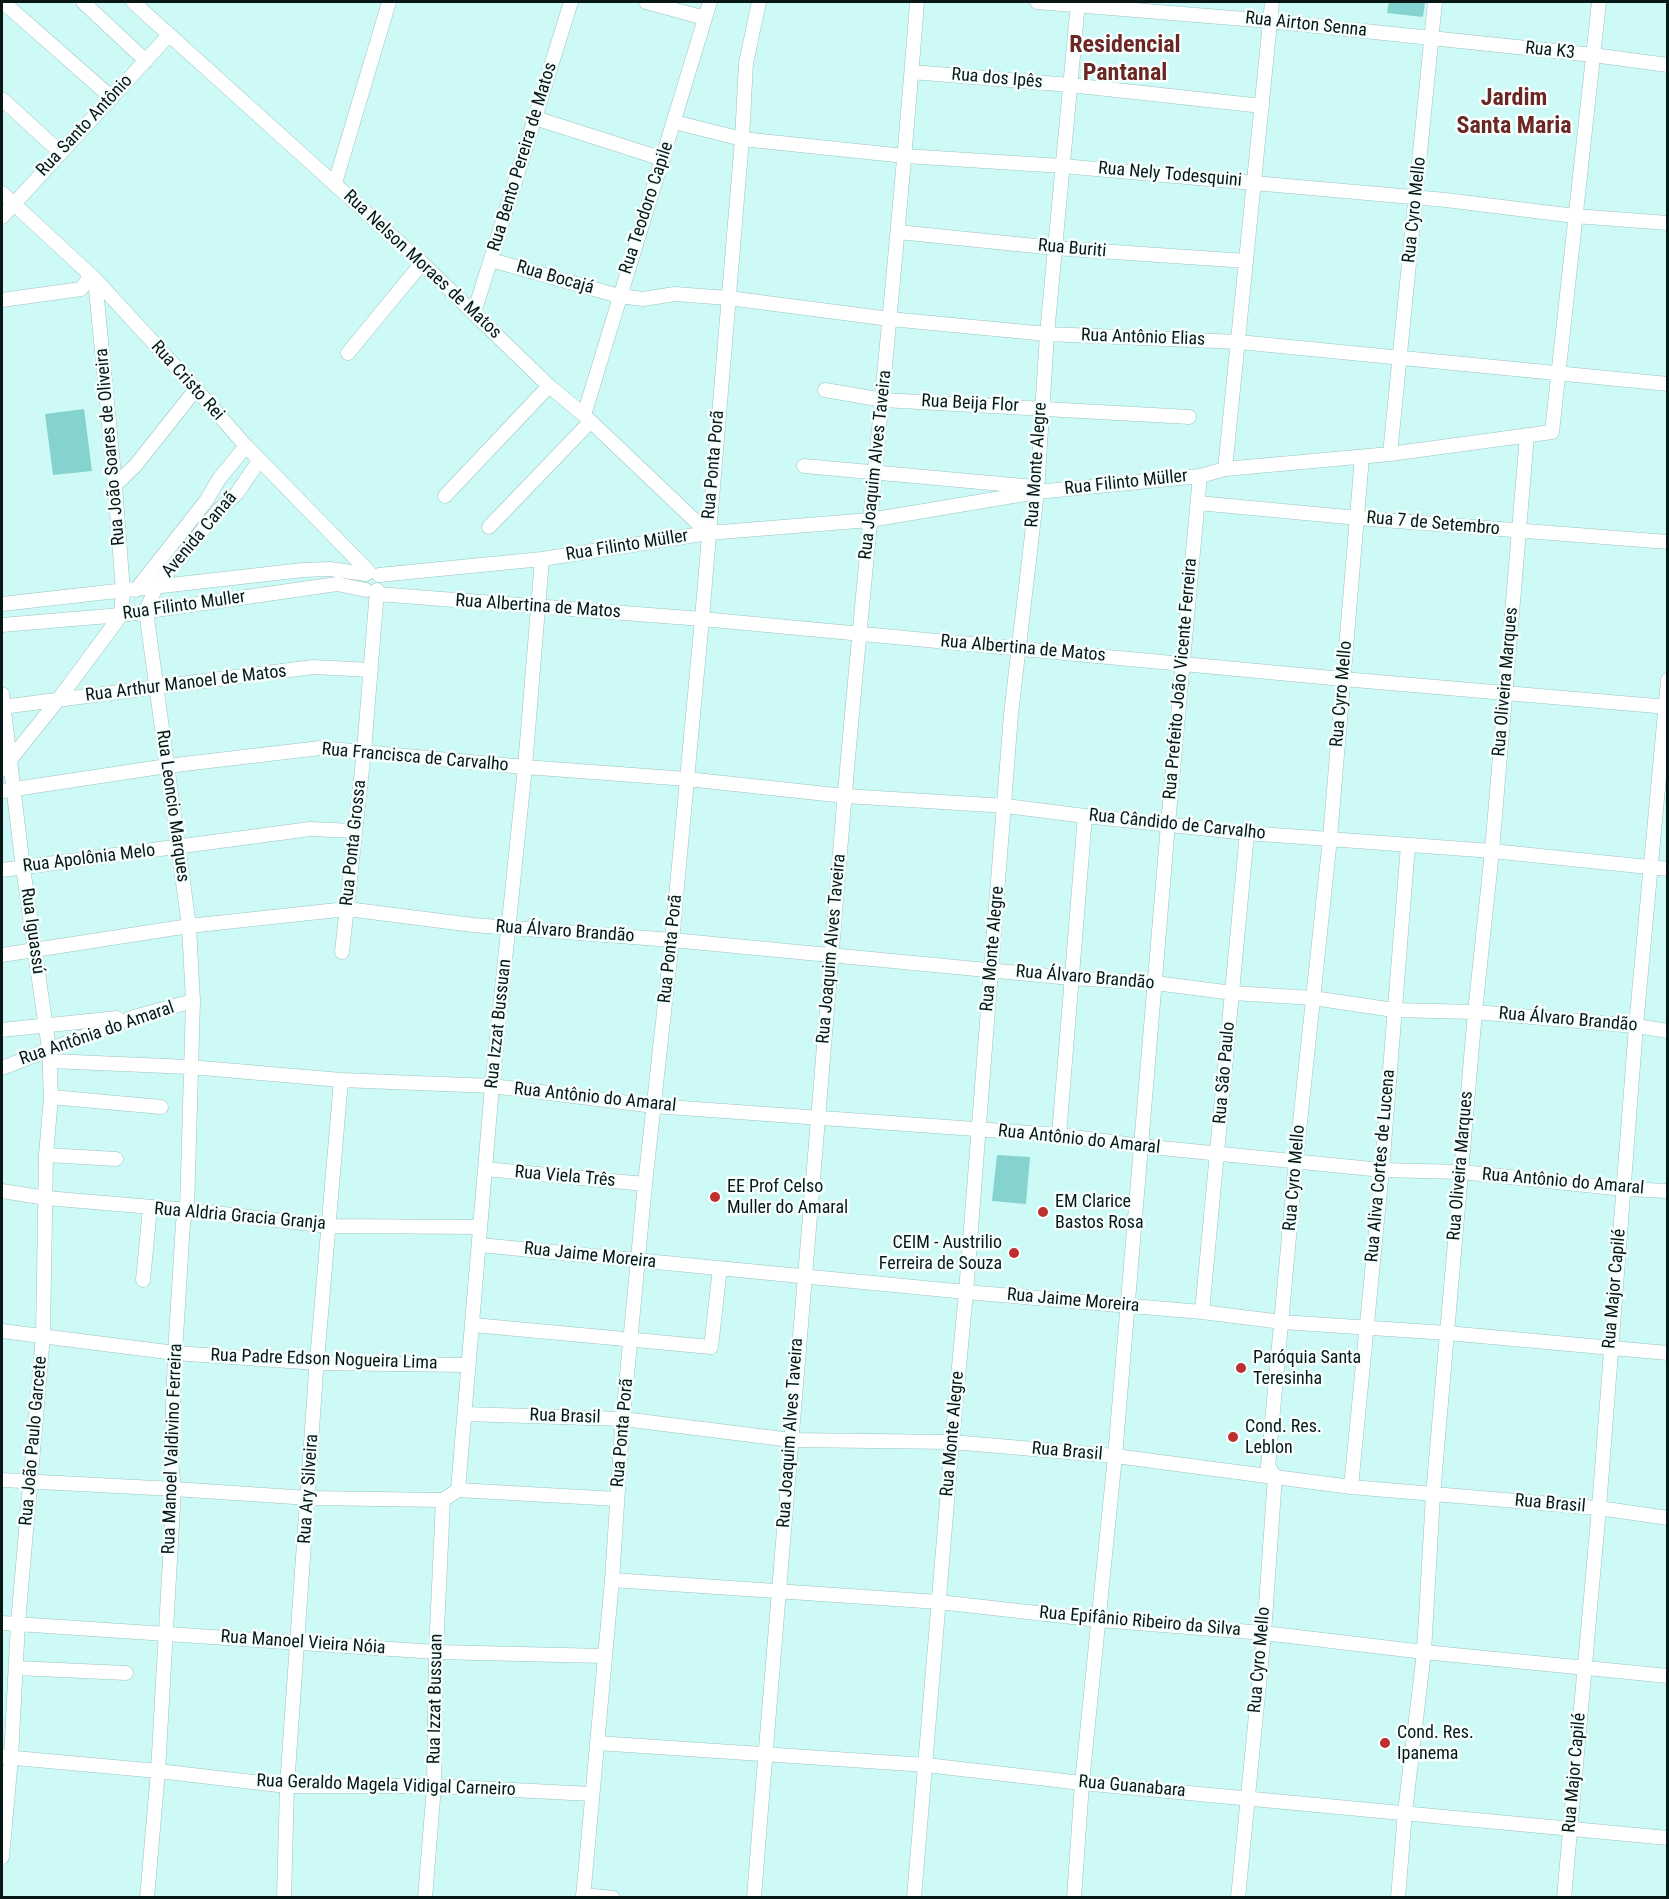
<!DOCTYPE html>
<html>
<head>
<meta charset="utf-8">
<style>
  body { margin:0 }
  #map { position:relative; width:1669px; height:1899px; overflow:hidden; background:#cdfaf6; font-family:"Roboto Condensed",sans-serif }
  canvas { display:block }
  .frame { position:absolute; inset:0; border:3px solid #071817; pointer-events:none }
</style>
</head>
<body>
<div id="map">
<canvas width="1669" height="1899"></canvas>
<div class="frame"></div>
</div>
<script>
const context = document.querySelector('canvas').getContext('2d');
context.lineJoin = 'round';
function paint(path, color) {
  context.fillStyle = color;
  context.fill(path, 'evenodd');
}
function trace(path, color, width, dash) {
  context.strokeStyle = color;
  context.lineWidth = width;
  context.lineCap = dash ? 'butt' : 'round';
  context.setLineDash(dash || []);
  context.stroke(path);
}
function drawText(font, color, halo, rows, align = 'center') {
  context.font = font + ' "Roboto Condensed",sans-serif';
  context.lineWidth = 5;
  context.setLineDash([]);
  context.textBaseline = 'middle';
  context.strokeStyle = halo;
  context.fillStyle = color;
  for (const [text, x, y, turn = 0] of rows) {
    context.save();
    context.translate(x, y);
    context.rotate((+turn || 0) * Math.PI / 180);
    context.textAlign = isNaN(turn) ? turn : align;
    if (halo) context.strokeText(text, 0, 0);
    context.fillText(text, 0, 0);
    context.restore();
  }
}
paint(new Path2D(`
  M1389 2H1425L1423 17 1387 13Z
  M84 409 92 471 53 475 45 414Z
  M997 1155 1030 1157 1026 1204 992 1201Z`), '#85d3ce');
const minor = new Path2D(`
  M3 2 112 98
  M83 2 146 61
  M133 2 422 263 549 386 584 415 708 533
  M646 2 705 18
  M1037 2 1269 21 1593 55 1668 65
  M912 72 1070 85 1262 106
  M2 99 61 153
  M535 118 663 159
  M674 122 742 139 905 156 1062 166 1446 200 1575 216 1668 223
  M335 183 389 2
  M2 193 95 279 196 389 246 446 369 572
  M2 217 169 35
  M898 232 1055 248 1246 261
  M491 260 619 296 643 299 675 294 728 298 890 319 1047 334 1239 342 1668 384
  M2 300 81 289 91 275
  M474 313 571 2
  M348 353 422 263
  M825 390 883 400 1189 417
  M584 415 710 2
  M1390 454 1435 2
  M804 466 1035 487
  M1225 469 1272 2
  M115 485 135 466 196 389
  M445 496 549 386
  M1198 503 1358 518 1668 542
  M489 527 590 422
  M379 575 542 559 708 533 870 520 1037 492 1200 476 1225 469 1390 454 1552 432 1599 2
  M136 590 206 501 219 479 246 446
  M377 594 702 619 1343 679 1668 707
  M2 604 303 570 330 569 366 574
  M2 625 121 615 337 584 366 590
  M2 694 23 868 49 1049 51 1097 46 1155 43 1336 18 1623 11 1758 2 1857
  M2 707 313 667 371 670
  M2 770 58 700 121 615 123 592 115 485 95 279
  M2 791 167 766 320 748 525 767 687 779 845 796 1006 806 1085 816 1247 833 1492 851 1668 869
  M2 870 310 829 355 831
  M342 952 364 751 377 590
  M2 955 189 926 347 909 473 925 672 940 1071 978 1155 983 1233 993 1313 998 1394 1010 1475 1012 1636 1026 1668 1031
  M2 1030 117 1018
  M50 1061 190 1067 341 1080 492 1086 654 1106 1059 1135 1141 1146 1382 1170 1461 1172 1624 1189 1668 1191
  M2 1068 134 1017 193 1001
  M51 1097 161 1107
  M1059 1135 1085 816
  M46 1155 116 1159
  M485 1169 645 1184
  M2 1191 46 1198 187 1210 329 1226 480 1227
  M480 1245 966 1292 1202 1312 1282 1322 1447 1333 1668 1353
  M143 1280 150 1208
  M1202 1312 1247 833
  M473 1325 711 1347 720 1268
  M2 1331 175 1353 317 1363 468 1365
  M465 1414 623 1419 791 1440 952 1442 1115 1456 1351 1487 1599 1508 1668 1518
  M2 1480 174 1489 309 1498 443 1500 458 1490 617 1499
  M1351 1487 1382 1170 1408 845
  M458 1490 492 1086 525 767 542 559
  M612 1580 939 1602 1099 1620 1264 1633 1424 1652 1668 1676
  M2 1623 436 1652 605 1656
  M16 1668 126 1673
  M597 1743 926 1765 1082 1783 1668 1838
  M4 1757 158 1771 287 1786H434L592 1794
  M583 1895 613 1898
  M147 1898 158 1771 174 1489 171 1461 175 1353 183 1223 187 1210 193 1001 189 926 146 611 156 587 219 510 237 493 259 461
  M284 1898 287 1786 316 1372 341 1080
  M425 1898 434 1786 436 1652 443 1500
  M583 1898 612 1580 622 1428 645 1184 672 940 702 619 742 139 746 63 759 2
  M754 1898C783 1529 813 1160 845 792 868 528 897 265 917 2
  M914 1898 952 1442 966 1292 1011 714 1037 492 1047 334 1078 2
  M1074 1898 1082 1783 1115 1456 1168 824 1200 476
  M1238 1898 1264 1633 1275 1477 1268 1466 1296 1160 1330 838 1362 457
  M1398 1898 1405 1812 1424 1652 1433 1495 1447 1333 1475 1012 1492 851 1527 435
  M1564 1898 1599 1508 1636 1026 1668 680`);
trace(minor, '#99c4c1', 15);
trace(minor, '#fff', 14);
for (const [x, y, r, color] of [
  [715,1197,6,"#be2f30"],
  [1043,1212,6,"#be2f30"],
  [1014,1253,6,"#be2f30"],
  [1241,1368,6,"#be2f30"],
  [1233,1437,6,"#be2f30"],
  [1385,1743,6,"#be2f30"]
]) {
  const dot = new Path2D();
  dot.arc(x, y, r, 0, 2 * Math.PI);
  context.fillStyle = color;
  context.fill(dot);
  trace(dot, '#f6fffe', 2);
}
drawText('18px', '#071817', '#f6fffe', [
  ["Rua Airton Senna",1306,25,6],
  ["Rua K3",1550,51,6],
  ["Rua dos Ipês",997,79,5],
  ["Rua Santo Antônio",85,126,-47],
  ["Rua Bento Pereira de Matos",523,157,-73],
  ["Rua Nely Todesquini",1170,175,5],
  ["Rua Teodoro Capile",647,208,-72],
  ["Rua Cyro Mello",1415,210,-84],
  ["Rua Buriti",1072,249,5],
  ["Rua Nelson Moraes de Matos",422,265,43],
  ["Rua Bocajá",555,278,16],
  ["Rua Antônio Elias",1143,338,2],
  ["Rua Cristo Rei",187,381,48],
  ["Rua Beija Flor",970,404,3],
  ["Rua João Soares de Oliveira",111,447,-95],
  ["Rua Ponta Porã",714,465,-85],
  ["Rua Joaquim Alves Taveira",876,465,-84],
  ["Rua Monte Alegre",1037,465,-86],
  ["Rua Filinto Müller",1126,483,-6],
  ["Rua 7 de Setembro",1433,524,5],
  ["Avenida Canaã",200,535,-50],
  ["Rua Filinto Müller",627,546,-9],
  ["Rua Filinto Muller",184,606,-8],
  ["Rua Albertina de Matos",538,607,4],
  ["Rua Albertina de Matos",1023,649,5],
  ["Rua Prefeito João Vicente Ferreira",1181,679,-85],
  ["Rua Oliveira Marques",1506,682,-85],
  ["Rua Arthur Manoel de Matos",186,684,-7],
  ["Rua Cyro Mello",1342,694,-85],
  ["Rua Francisca de Carvalho",415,758,5],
  ["Rua Leoncio Marques",172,806,82],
  ["Rua Cândido de Carvalho",1177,825,6],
  ["Rua Ponta Grossa",354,843,-84],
  ["Rua Apolônia Melo",89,859,-7],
  ["Rua Iguassú",32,931,82],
  ["Rua Álvaro Brandão",565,932,4],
  ["Rua Ponta Porã",671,949,-84],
  ["Rua Joaquim Alves Taveira",832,949,-85],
  ["Rua Monte Alegre",993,949,-85],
  ["Rua Álvaro Brandão",1085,978,5],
  ["Rua Álvaro Brandão",1568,1020,5],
  ["Rua Izzat Bussuan",499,1024,-84],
  ["Rua Antônia do Amaral",97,1034,-19],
  ["Rua São Paulo",1225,1073,-85],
  ["Rua Antônio do Amaral",595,1098,6],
  ["Rua Antônio do Amaral",1079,1140,6],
  ["Rua Aliva Cortes de Lucena",1381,1166,-85],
  ["Rua Oliveira Marques",1461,1166,-85],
  ["Rua Viela Três",565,1177,5],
  ["Rua Cyro Mello",1295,1178,-85],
  ["Rua Antônio do Amaral",1563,1182,5],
  ["Rua Aldria Gracia Granja",240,1217,5],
  ["Rua Jaime Moreira",590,1256,6],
  ["Rua Major Capilé",1615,1289,-85],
  ["Rua Jaime Moreira",1073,1301,5],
  ["Rua Padre Edson Nogueira Lima",324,1360,2],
  ["Rua Brasil",565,1417,2],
  ["Rua Ponta Porã",623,1433,-85],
  ["Rua Joaquim Alves Taveira",791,1433,-86],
  ["Rua Monte Alegre",953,1434,-85],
  ["Rua João Paulo Garcete",34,1441,-85],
  ["Rua Manoel Valdivino Ferreira",173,1449,-88],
  ["Rua Brasil",1067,1452,5],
  ["Rua Ary Silveira",309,1489,-86],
  ["Rua Brasil",1550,1504,5],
  ["Rua Epifânio Ribeiro da Silva",1140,1622,5],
  ["Rua Manoel Vieira Nóia",303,1643,4],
  ["Rua Cyro Mello",1260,1660,-85],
  ["Rua Izzat Bussuan",436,1699,-89],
  ["Rua Major Capilé",1575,1773,-85],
  ["Rua Geraldo Magela Vidigal Carneiro",386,1786,2],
  ["Rua Guanabara",1132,1787,5]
]);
drawText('18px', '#071817', '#f6fffe', [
  ["EE Prof Celso",727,1187],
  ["Muller do Amaral",727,1208],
  ["EM Clarice",1055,1202],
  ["Bastos Rosa",1055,1223],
  ["CEIM - Austrilio",1002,1243,"right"],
  ["Ferreira de Souza",1002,1264,"right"],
  ["Paróquia Santa",1253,1358],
  ["Teresinha",1253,1379],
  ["Cond. Res.",1245,1427],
  ["Leblon",1245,1448],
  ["Cond. Res.",1397,1733],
  ["Ipanema",1397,1754]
], 'left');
drawText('bold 24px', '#6c2623', '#f6fffe', [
  ["Residencial",1125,46],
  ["Pantanal",1125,74],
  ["Jardim",1514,99],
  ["Santa Maria",1514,127]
]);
</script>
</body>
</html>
